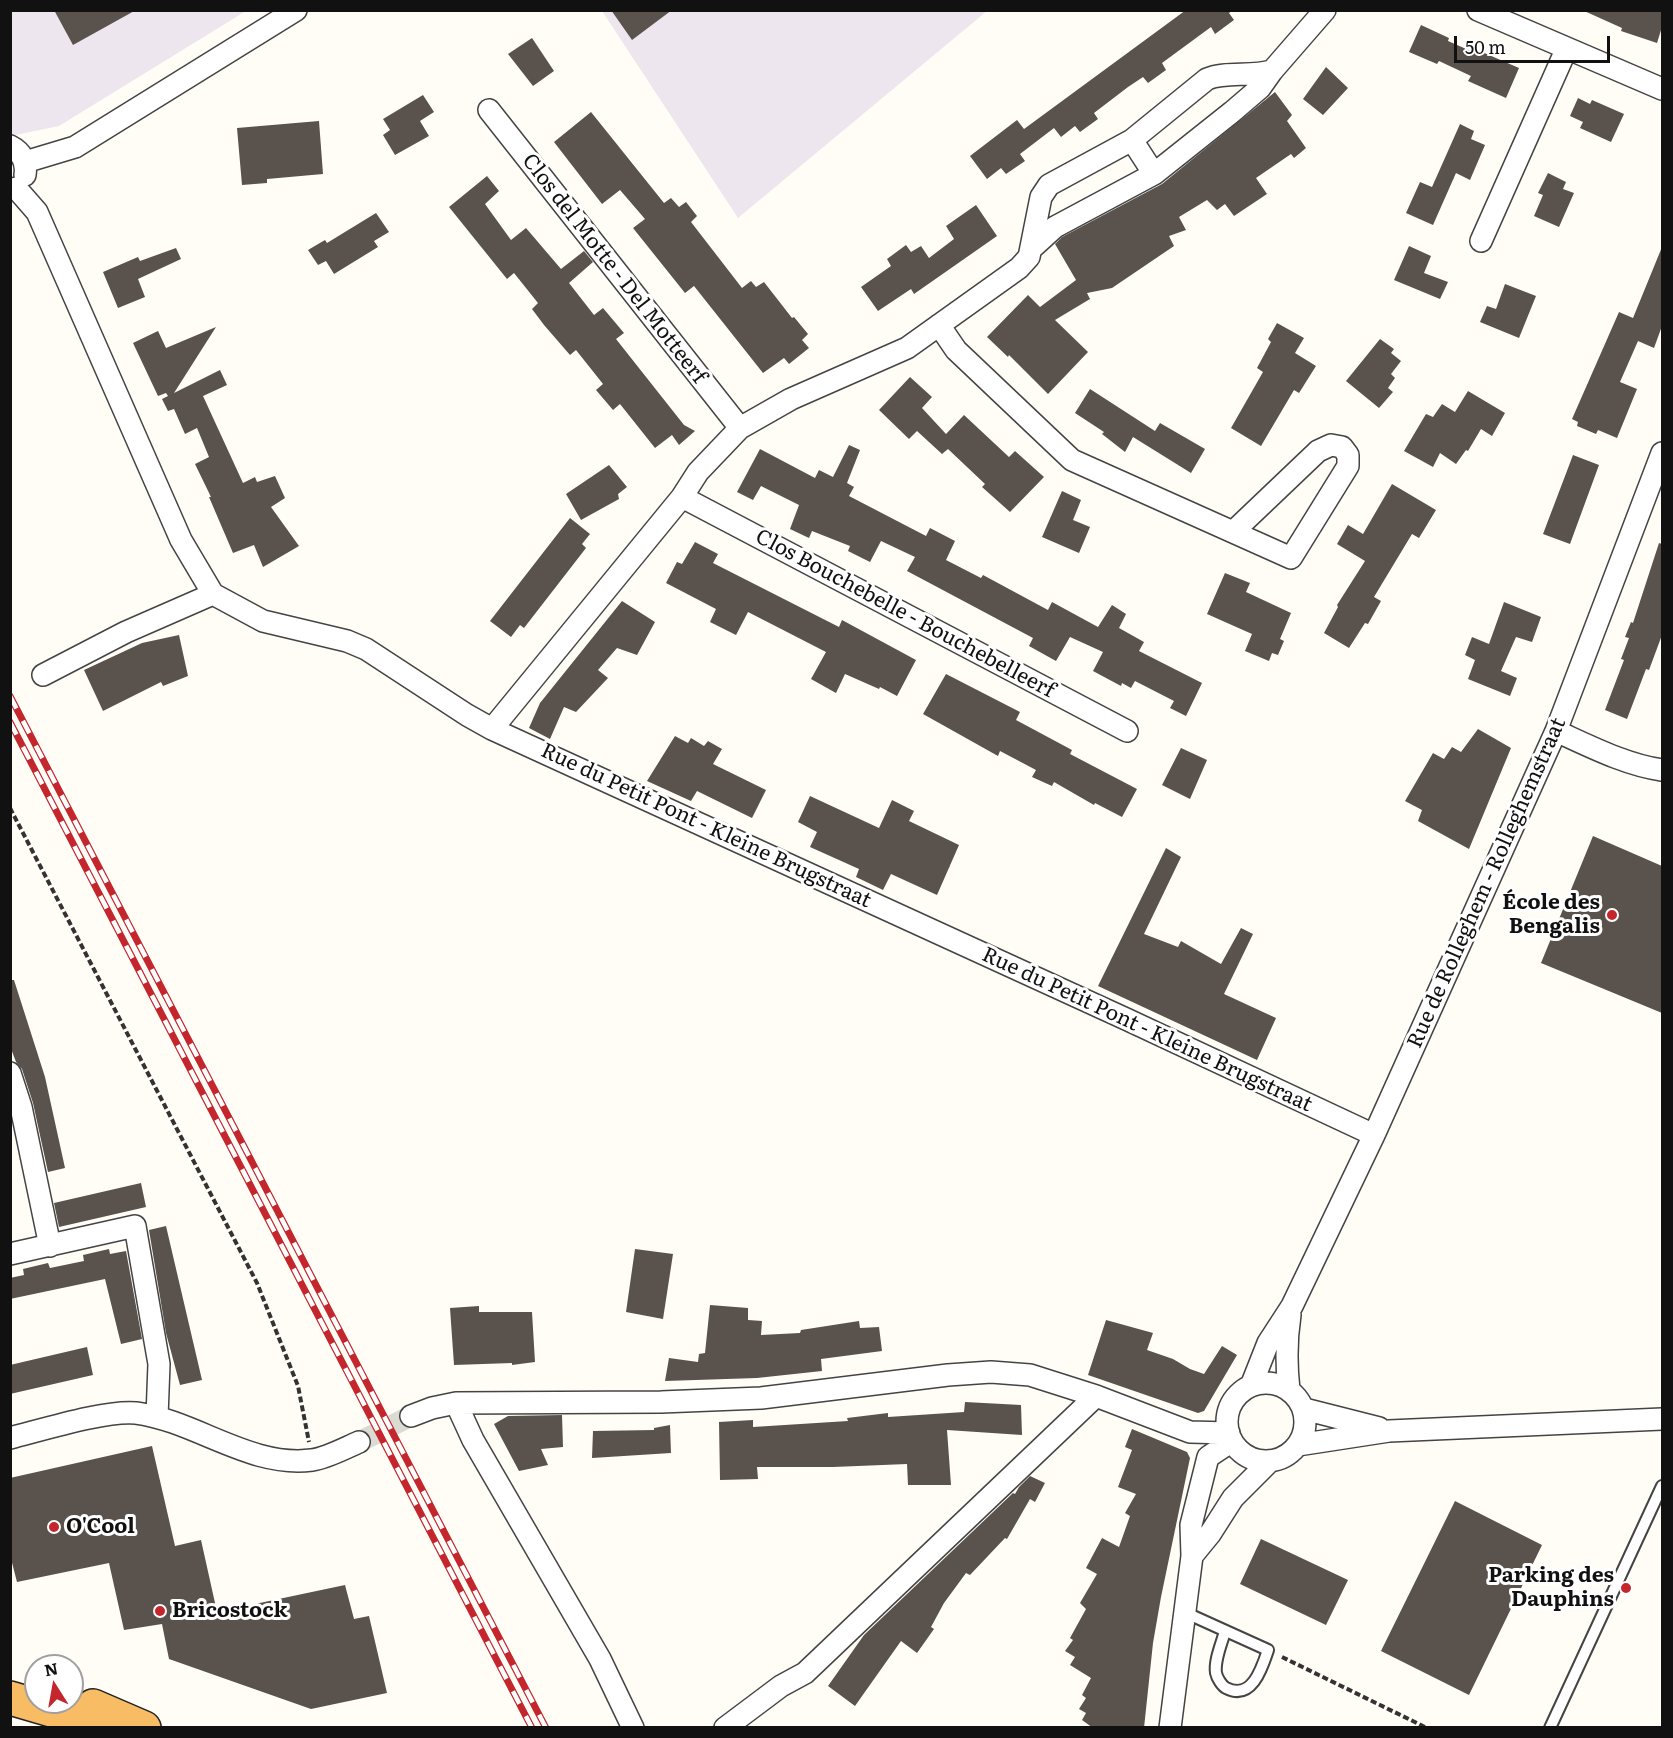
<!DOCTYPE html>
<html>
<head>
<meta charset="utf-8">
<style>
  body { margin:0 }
  #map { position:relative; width:1673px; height:1738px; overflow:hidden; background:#fffdf5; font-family:Literata,serif }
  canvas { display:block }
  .frame { position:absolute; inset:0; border:12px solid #111; pointer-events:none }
  .north { position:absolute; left:24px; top:1654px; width:60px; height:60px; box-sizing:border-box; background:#fff; border:2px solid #a0a0a0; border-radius:50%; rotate:349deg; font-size:16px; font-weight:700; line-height:24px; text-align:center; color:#111 }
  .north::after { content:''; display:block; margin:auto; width:21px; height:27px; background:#c4262e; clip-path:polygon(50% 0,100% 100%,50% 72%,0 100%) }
  .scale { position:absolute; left:1454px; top:36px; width:156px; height:27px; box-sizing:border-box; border:3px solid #111; border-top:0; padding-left:8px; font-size:18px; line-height:21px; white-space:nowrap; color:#111; -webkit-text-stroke:4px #fff; paint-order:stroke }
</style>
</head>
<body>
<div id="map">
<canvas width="1673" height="1738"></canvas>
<div class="frame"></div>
<div class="north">N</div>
<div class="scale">50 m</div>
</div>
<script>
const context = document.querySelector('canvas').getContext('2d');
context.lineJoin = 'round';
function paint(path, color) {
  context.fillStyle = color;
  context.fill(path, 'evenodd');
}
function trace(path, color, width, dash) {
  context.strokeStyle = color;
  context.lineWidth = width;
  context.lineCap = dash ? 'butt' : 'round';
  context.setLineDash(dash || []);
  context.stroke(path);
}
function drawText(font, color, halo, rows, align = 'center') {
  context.font = font + ' Literata,serif';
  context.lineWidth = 6;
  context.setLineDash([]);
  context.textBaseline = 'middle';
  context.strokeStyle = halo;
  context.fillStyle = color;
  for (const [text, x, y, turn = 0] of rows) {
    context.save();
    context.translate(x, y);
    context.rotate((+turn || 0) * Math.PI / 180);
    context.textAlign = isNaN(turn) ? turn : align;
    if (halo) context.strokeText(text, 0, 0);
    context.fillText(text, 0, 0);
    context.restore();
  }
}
paint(new Path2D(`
  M11 11H246L59 126 11 136Z
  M602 11H987L738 218Z`), '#eee6ef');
paint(new Path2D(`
  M54 10H136L73 45Z
  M611 10H672L632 40Z
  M1186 10H1233L1229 13 1234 20 1215 34 1211 27 1162 63 1166 70 1148 83 1143 77 1128 87 1094 113 1098 119 1080 132 1075 126 1061 137 1054 128 1020 154 1025 161 1006 174 1001 168 987 179 970 156 1017 120 1024 129Z
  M1582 10H1662V27L1657 43 1621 31 1622 28Z
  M1421 25 1449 38 1448 41 1480 55 1482 52 1519 68 1506 98 1468 81 1471 76 1439 61 1437 64 1409 52Z
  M532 38 554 71 533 86 508 54Z
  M1326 67 1348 88 1323 115 1303 99Z
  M1275 92 1292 115 1287 121 1306 148 1294 158 1291 154 1256 178 1267 194 1234 216 1225 204 1217 210 1207 200 1179 217 1186 230 1169 236 1174 246 1112 288 1087 293 1090 299 1055 320 1088 352 1048 394 1009 355 1008 357 987 337 1028 295 1040 307 1076 280 1055 244 1062 237 1162 184Z
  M423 95 434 112 420 121 429 136 395 155 383 135 390 130 383 119Z
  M1578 98 1590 104 1592 100 1624 114 1611 142 1580 128 1583 122 1570 116Z
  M591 112 664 203 671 198 679 207 686 202 697 216 691 222 742 288 751 281 756 287 764 282 792 318 794 317 808 334 802 340 809 348 789 364 784 358 763 373 694 286 685 293 633 228 645 219 620 190 602 204 554 142Z
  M319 121 323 174 267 179V183L242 185 237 128Z
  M1460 124 1474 131 1471 139 1485 145 1470 180 1456 173 1433 225 1406 213 1420 182 1432 187Z
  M1548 173 1566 182 1563 189 1574 193 1559 227 1534 216 1543 195 1538 193Z
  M487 176 499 191 485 204 511 240 526 228 561 269 584 251 593 262 569 283 594 315 603 308 624 333 616 339 684 425 695 431 679 445 672 435 655 448 620 404 613 410 596 390 603 384 576 350 570 355 544 325 532 309 538 303 514 273 507 279 449 207Z
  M976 205 997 236 914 294 911 289 878 311 861 287 891 266 887 259 906 245 911 252 921 246 929 258 954 239 946 226Z
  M376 213 389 232 374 241 378 247 334 274 326 261 318 265 308 250 325 240 327 243Z
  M1409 246 1431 256 1424 273 1448 282 1440 299 1394 280Z
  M1662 247V326L1654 348 1638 341 1620 382 1637 389 1617 438 1598 430 1596 434 1577 426 1578 422 1572 419 1619 312 1633 318Z
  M176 248 181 259 138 279 145 297 118 308 103 272 138 257 140 261Z
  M1505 284 1536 296 1519 338 1480 322 1487 306 1496 309Z
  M1277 323 1304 338 1295 353 1316 366 1299 393 1294 390 1261 446 1231 428 1263 372 1257 368 1271 342 1268 339Z
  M216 327 174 393 220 370 227 385 203 396 243 483 255 477 257 482 275 476 285 498 271 507 299 546 263 567 254 545 233 553 209 497H211L195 464 209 457 197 428 185 434 174 409 168 411 162 399 168 396 166 393 158 396 133 343 158 331 166 348Z
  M1380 339 1394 349 1391 353 1401 361 1391 374 1395 378 1388 388 1393 392 1379 408 1346 381Z
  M910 377 932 397 922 408 946 434 964 415 1009 457 1015 451 1044 477 1010 512 982 487 985 484 948 449 942 454 917 431 909 439 879 410Z
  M1090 389 1155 431 1160 423 1205 449 1191 473 1133 437 1125 452 1102 434 1104 432 1075 413Z
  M1468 391 1505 413 1492 436 1481 429 1468 451 1466 450 1456 464 1440 453 1433 467 1404 451 1426 414 1433 417 1442 404 1455 412Z
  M849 445 860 450 847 483 854 487 849 496 926 536 930 528 955 541 946 560 981 578 983 575 1048 610 1052 602 1098 627 1112 605 1126 614 1119 628 1144 642 1139 651 1202 683 1186 716 1170 708 1174 701 1135 681 1131 688 1122 683 1121 686 1093 671 1103 652 1070 637 1056 661 1029 646 1033 638 907 571 915 557 881 541 870 562 848 551 850 546 812 531 809 538 790 529 799 505 761 486 753 500 737 492 760 449 815 478 819 470 833 477Z
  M1573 455 1599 465 1570 544 1543 534Z
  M609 465 627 487 618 494 619 499 581 520 566 494Z
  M1392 484 1436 510 1419 538 1412 534 1374 597 1381 601 1368 624 1365 623 1349 648 1324 633 1338 607 1337 605 1365 561 1337 544 1348 525 1363 534Z
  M1062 491 1081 500 1073 520 1090 527 1079 553 1042 537Z
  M570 518 590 534 582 544 586 548 524 628 520 625 511 637 490 621Z
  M695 542 718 554 713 563 839 627 842 620 916 660 897 696 880 687 879 689 845 674 836 693 811 679 826 652 748 612 736 635 710 622 716 609 666 583 677 562 682 564Z
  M1659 543 1662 544V635L1649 670 1646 669 1627 719 1605 710 1624 660 1621 659 1629 638 1625 637 1631 622 1633 623Z
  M1225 573 1250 583 1246 592 1291 613 1280 639 1284 641 1278 655 1272 653 1269 661 1245 651 1252 634 1207 614Z
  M622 601 655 622 637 655 617 648 598 670 608 678 576 712 564 707 550 739 529 728 540 703Z
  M1504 602 1541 617 1532 642 1516 637 1501 671 1517 678 1510 696 1468 679 1475 660 1465 655 1472 637 1489 644Z
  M179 635 188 676 163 686 161 682 103 711 84 670 142 643Z
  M946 674 1020 712 1016 720 1072 750 1070 754 1137 789 1122 817 1095 803 1094 805 1054 782 1052 786 1032 777 1036 770 1000 751 998 756 923 714Z
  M1478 729 1511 748 1469 849 1418 821 1422 810 1405 801 1433 753 1444 759 1452 747 1461 752Z
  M675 736 688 743 691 738 704 746 708 741 722 749 713 764 766 790 752 818 697 791 691 801 647 781Z
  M1181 748 1207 760 1190 799 1162 785Z
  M810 796 879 828 892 800 914 811 909 821 959 845 937 895 891 874 883 890 856 877 859 869 810 847 817 832 798 822Z
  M1593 836 1662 866V1013L1541 963Z
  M1166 848 1181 857 1144 934 1178 947 1181 941 1221 964 1241 928 1253 934 1224 994 1276 1018 1257 1060 1098 986Z
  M10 980H14L45 1077 65 1168 48 1172 33 1103 22 1069 16 1062 10 1046Z
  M141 1183 146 1207 59 1227 54 1203Z
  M166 1226 202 1380 180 1385 166 1333 149 1230Z
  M109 1249 110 1254 126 1251 142 1339 121 1344 105 1279 10 1299V1278L24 1275 23 1269 48 1263 50 1268 84 1261 83 1255Z
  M635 1249 673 1254 663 1319 626 1312Z
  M710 1305 748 1308V1320L762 1321 761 1335 800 1333 801 1330 859 1321 860 1328 879 1327 882 1351 821 1359 822 1371 757 1378 665 1381 669 1358 698 1362 699 1354 705 1353Z
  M479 1306V1312H532L535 1362 512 1365V1363L454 1365 450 1308Z
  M1106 1320 1153 1333 1147 1350 1173 1359 1190 1369 1204 1374 1222 1346 1237 1355 1204 1411 1198 1413 1088 1375Z
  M87 1347 93 1375 10 1394V1365Z
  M965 1402 1021 1405 1022 1435 947 1430 951 1485H908L907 1464 833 1467H757L758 1479 720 1480 719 1422 753 1420V1427L848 1421 847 1418 888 1413V1417L964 1412Z
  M562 1415 563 1447 541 1449 548 1465 519 1471 494 1424 508 1416Z
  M670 1425 671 1453 592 1458 593 1431 654 1430V1428Z
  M1132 1429 1187 1452 1190 1458 1161 1597 1153 1643 1144 1728H1093L1082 1720 1086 1713 1079 1709 1086 1698 1082 1695 1091 1678 1070 1665 1075 1657 1065 1651 1073 1640 1070 1638 1086 1609 1080 1603 1097 1574 1086 1568 1102 1538 1119 1547 1130 1516 1125 1513 1136 1494 1118 1487 1132 1450 1125 1447Z
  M152 1446 175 1546 201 1540 217 1612 345 1585 354 1619 369 1616 387 1693 311 1709 169 1659 162 1624 124 1630 109 1563 17 1582 10 1555V1478Z
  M1030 1476 1045 1483 1035 1502 1030 1499 1007 1539 1005 1538 970 1575 966 1573 944 1603 931 1627 934 1629 917 1653 901 1641 855 1706 828 1686 864 1635 1013 1493 1015 1494 1019 1487Z
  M1455 1501 1542 1545 1469 1695 1381 1651Z
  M1261 1539 1348 1580 1326 1625 1240 1584Z`), '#5a524d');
trace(new Path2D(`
  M359 1442 411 1416`), '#dbdad3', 21, [21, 10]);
const service = new Path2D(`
  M1184 1612 1268 1650C1262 1668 1252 1701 1226 1688 1222 1686 1217 1678 1216 1673 1214 1660 1222 1643 1225 1631
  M1550 1728 1662 1486`);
const minor = new Path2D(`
  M1478 10 1662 89
  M489 110 740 428
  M1132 140 1154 174
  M10 146C22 152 27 162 25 175
  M25 162 75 147 296 10
  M16 188 37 212 181 540 213 594
  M1481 241 1566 50
  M1033 247 1055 227 1154 174 1232 112 1260 88 1272 71 1325 10
  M939 325 956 350 1072 460 1291 558 1348 466V455L1342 447 1331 445 1318 451 1234 531
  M682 497 1127 731
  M213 594 263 621 347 641 366 649 467 715 492 729 1126 1019 1374 1135
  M43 675 126 632 213 594
  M492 729 682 497 698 472 740 428 791 399 907 348 1019 268 1029 257 1041 197 1049 185 1132 140 1207 79C1225 71 1250 77 1272 71
  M1556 731C1589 746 1626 765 1662 770
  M10 1073 21 1107 50 1246
  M10 1254 135 1226 159 1364 157 1417
  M1227 1422a39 39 0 1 1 78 0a39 39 0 1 1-78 0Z
  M1251 1386 1268 1343 1292 1306 1374 1135 1556 731 1662 453
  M1289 1390C1286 1364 1286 1341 1290 1315
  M456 1403 473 1440 600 1659 633 1728
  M1304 1409 1379 1428
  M411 1416 432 1408 456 1403 661 1402 761 1398 948 1375 991 1372 1030 1375 1096 1396 1190 1432 1229 1433
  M10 1438C42 1430 106 1410 136 1413 196 1421 250 1468 312 1460 327 1458 345 1448 359 1442
  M1298 1445 1389 1431 1662 1419
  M1192 1556 1210 1534 1233 1498 1270 1461
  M725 1728 781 1686 805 1673 1096 1396
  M1170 1728 1192 1556 1191 1525 1208 1457 1232 1441`);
const trunk = new Path2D(`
  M10 1698 113 1728
  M93 1706 144 1728`);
trace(service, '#444', 14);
trace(minor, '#444', 24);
trace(trunk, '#222', 36);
trace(new Path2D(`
  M10 808 257 1283 298 1386 309 1442
  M1282 1657 1427 1728`), '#333', 4, [6, 3]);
trace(service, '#fff', 10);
trace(minor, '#fff', 21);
trace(trunk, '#f7bc64', 33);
const rail = new Path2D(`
  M10 696 546 1728
  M10 722 532 1728`);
trace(rail, '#c4262e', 7);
trace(rail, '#fff', 4.5, [14]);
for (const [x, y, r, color] of [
  [1612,915,6,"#c4262e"],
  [54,1527,6,"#c4262e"],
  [1626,1588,6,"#c4262e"],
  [160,1611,6,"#c4262e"]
]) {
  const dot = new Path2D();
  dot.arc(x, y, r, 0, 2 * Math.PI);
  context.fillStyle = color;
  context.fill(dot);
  trace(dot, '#fff', 2);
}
drawText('21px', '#111', '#fff', [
  ["Clos del Motte - Del Motteerf",614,269,52],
  ["Clos Bouchebelle - Bouchebelleerf",905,614,28],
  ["Rue du Petit Pont - Kleine Brugstraat",706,826,25],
  ["Rue de Rolleghem - Rolleghemstraat",1487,883,-66],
  ["Rue du Petit Pont - Kleine Brugstraat",1147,1030,25]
]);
drawText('bold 21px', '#111', '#fff', [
  ["École des",1600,903],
  ["Bengalis",1600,927],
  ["O'Cool",66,1527,"left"],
  ["Parking des",1614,1576],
  ["Dauphins",1614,1600],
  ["Bricostock",172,1611,"left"]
], 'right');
</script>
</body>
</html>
